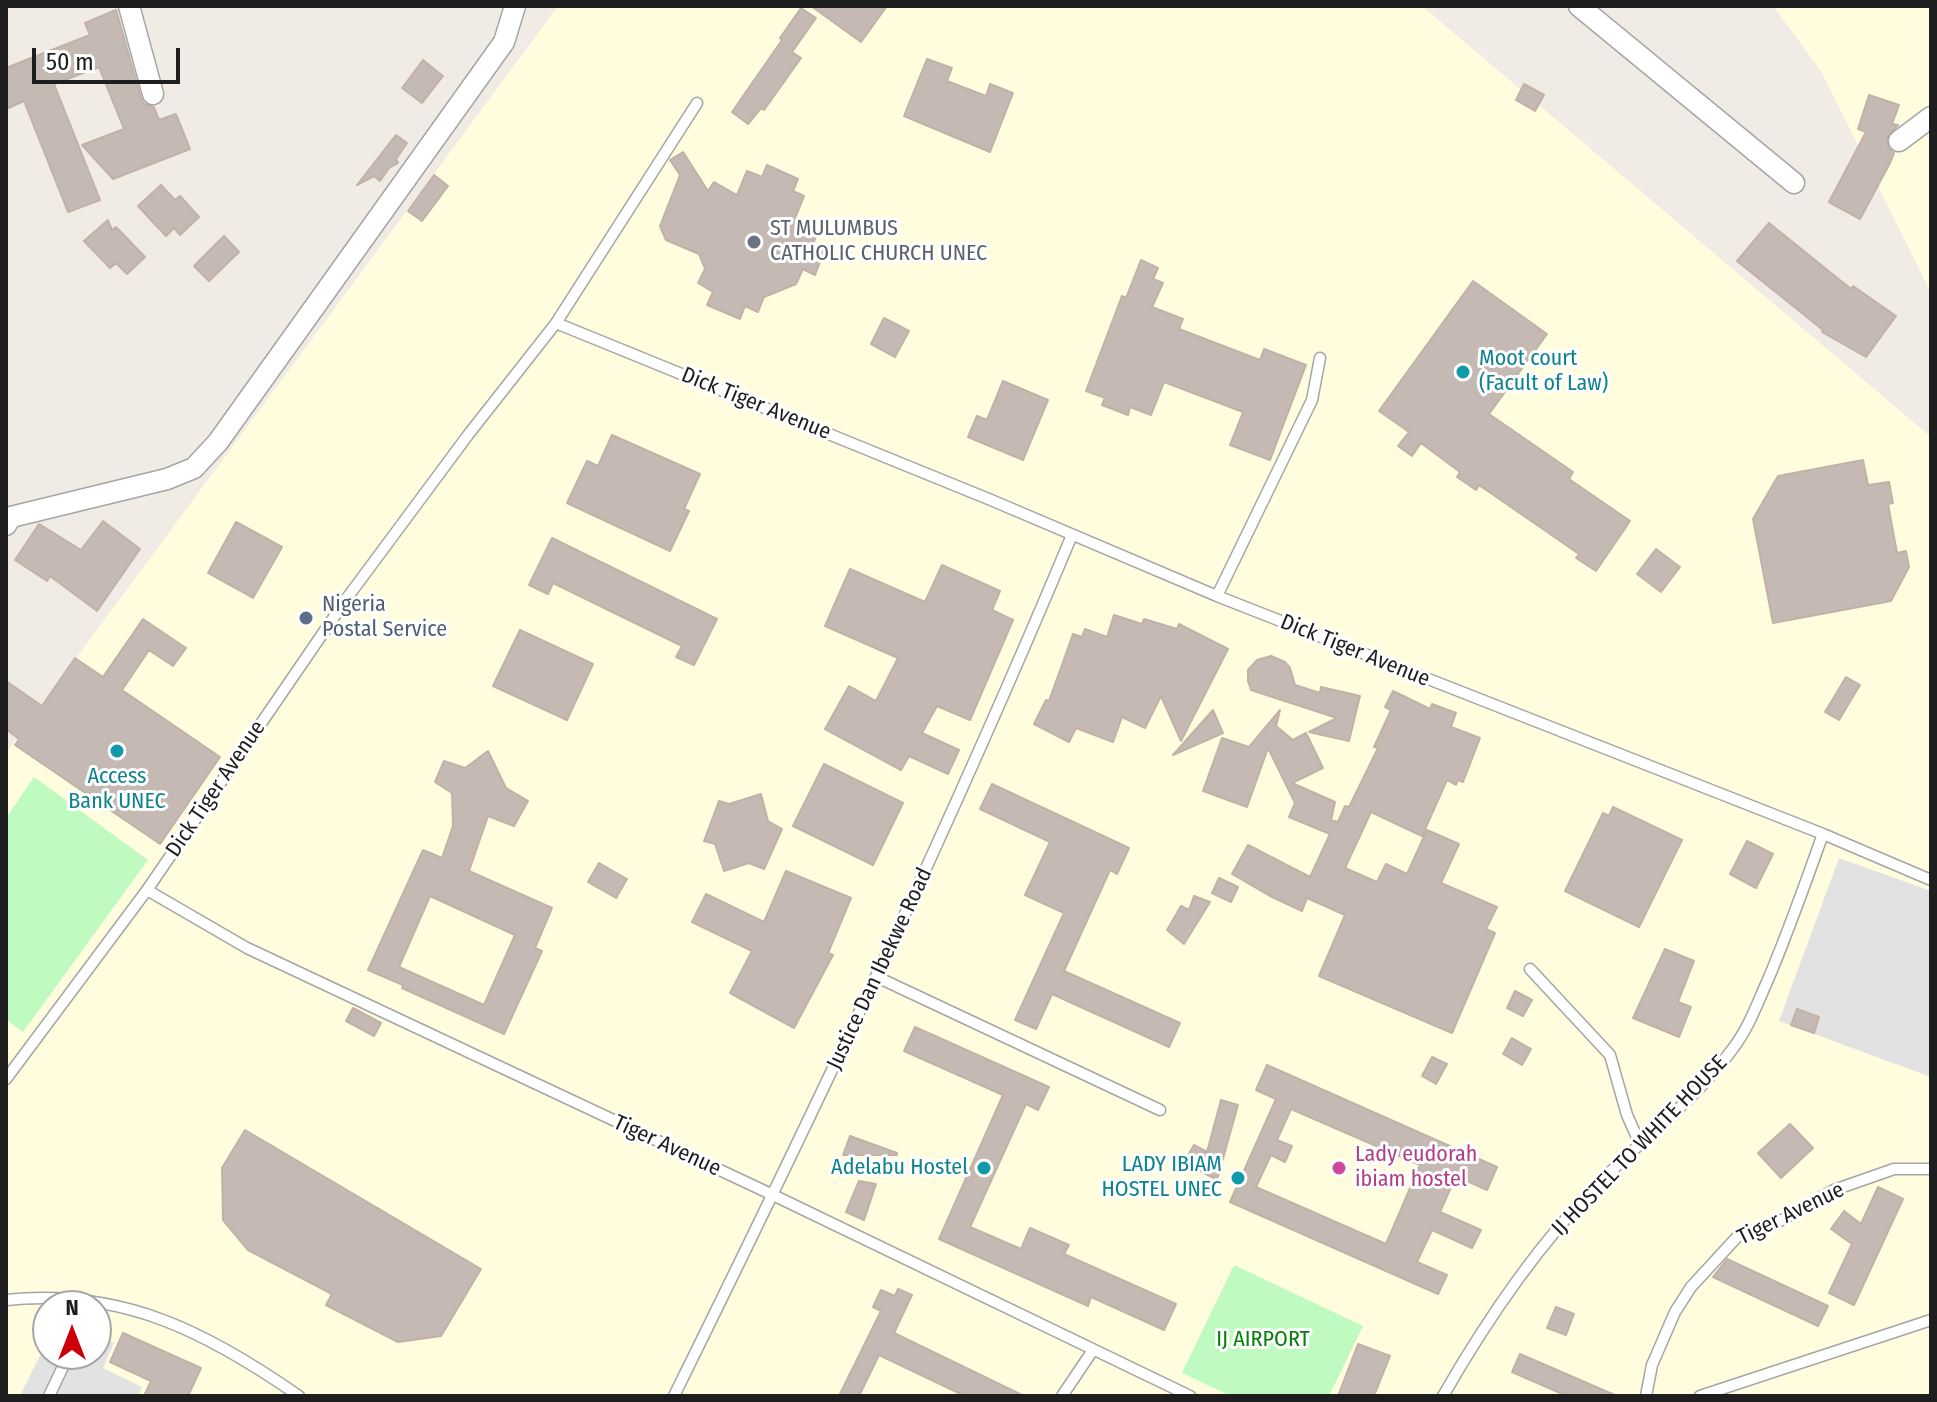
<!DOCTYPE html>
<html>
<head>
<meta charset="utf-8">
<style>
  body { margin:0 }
  #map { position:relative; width:1937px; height:1402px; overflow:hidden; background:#f0ebe4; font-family:"Fira Sans Condensed",sans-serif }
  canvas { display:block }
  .frame { position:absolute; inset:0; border:8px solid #1e1e1e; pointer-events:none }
  .north { position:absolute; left:32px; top:1290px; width:80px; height:80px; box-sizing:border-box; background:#fff; border:2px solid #a5a5a5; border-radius:50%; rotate:0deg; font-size:22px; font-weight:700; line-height:32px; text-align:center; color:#1e1e1e }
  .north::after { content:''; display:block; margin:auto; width:28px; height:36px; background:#cd000c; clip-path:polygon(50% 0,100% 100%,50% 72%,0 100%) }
  .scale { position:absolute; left:32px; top:48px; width:148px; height:36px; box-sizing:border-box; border:4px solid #1e1e1e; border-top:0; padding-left:10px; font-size:24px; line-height:28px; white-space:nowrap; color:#1e1e1e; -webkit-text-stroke:6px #fff; paint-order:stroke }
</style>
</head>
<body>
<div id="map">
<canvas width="1937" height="1402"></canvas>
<div class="frame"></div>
<div class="north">N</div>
<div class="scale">50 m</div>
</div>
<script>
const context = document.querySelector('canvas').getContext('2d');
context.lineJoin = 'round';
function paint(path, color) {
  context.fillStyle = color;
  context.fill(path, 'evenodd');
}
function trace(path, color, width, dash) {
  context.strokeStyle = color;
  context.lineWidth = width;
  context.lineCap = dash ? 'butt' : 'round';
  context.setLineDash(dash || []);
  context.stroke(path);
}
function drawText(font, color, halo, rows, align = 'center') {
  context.font = font + ' "Fira Sans Condensed",sans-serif';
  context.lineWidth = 6;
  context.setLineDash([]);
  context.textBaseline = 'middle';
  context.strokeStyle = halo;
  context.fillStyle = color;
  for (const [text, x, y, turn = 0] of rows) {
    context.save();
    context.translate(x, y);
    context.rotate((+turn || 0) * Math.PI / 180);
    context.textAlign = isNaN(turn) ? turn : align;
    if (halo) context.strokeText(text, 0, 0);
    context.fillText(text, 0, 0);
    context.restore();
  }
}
paint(new Path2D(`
  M558 6H1422L1931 437V1396H6V753ZM48 1306H96V1354H48Z
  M1773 6H1931V293L1821 71Z`), '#fffdde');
paint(new Path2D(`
  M34 777 148 860 23 1032 6 1019V818Z
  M1234 1265 1363 1326 1329 1396H1231L1182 1373Z`), '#bffbc1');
paint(new Path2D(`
  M1839 858 1931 891V1077L1779 1021Z
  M96 1334 114 1343 103 1368 142 1387 138 1396H20L48 1339V1354H96Z`), '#e2e2e2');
const building = new Path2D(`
  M811 6H887L861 42Z
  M801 8 816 18 792 52 801 58 764 110 761 108 748 124 732 112 782 40 780 38Z
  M116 10 141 98 144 104 154 107 159 120 176 114 190 149 113 179 82 145 124 129 99 67 54 84 100 200 68 212 24 101 6 109V68L90 35 85 23Z
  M927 59 952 68 947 81 986 96 990 84 1013 93 990 152 904 116Z
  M423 60 443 76 422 103 402 88Z
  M1524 84 1544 95 1535 111 1516 100Z
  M1869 95 1899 105 1892 124 1898 125 1887 137 1888 148 1894 153 1890 163 1860 219 1829 202 1866 132 1858 129Z
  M396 135 407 143 396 159 398 163 389 168 380 181 374 176 357 185Z
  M683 152 708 191 714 182 737 195 747 171 762 177 767 165 798 179 793 191 804 196 795 218 819 229 813 244 825 249 815 275 803 269 796 284 764 297 758 312 745 306 740 319 707 305 713 292 698 283 705 269 699 254 666 240 660 226 680 175 670 160Z
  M434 175 448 186 422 221 408 211Z
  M161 185 175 200 180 196 199 217 180 235 174 228 166 236 138 206Z
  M108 220 112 230 116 227 145 257 127 274 116 263 110 268 84 241Z
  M1769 223 1851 289 1853 286 1896 316 1866 357 1822 332 1823 330 1737 261Z
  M224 236 239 252 209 281 194 266Z
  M1141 260 1158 268 1153 279 1163 283 1152 307 1183 319 1179 329 1260 360 1264 349 1306 365 1270 460 1230 445 1243 412 1164 382 1151 415 1130 407 1128 415 1102 405 1105 398 1086 391 1122 296 1126 298Z
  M1473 281 1547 334 1489 414 1573 472 1569 479 1630 521 1596 571 1576 558 1579 554 1479 485 1476 490 1457 477 1460 472 1421 443 1412 456 1398 446 1409 432 1379 411Z
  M884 318 909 331 895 357 871 344Z
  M1003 381 1048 400 1023 460 968 437 977 416 987 420Z
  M612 435 700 474 684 509 689 511 670 551 567 503 587 461 598 466Z
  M1863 460 1868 485 1889 482 1893 503 1888 504 1897 553 1906 551 1909 567 1891 601 1773 623 1753 519 1778 476Z
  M103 521 140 549 97 611 50 576 47 581 15 560 39 524 81 550Z
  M236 522 282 547 253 598 208 573Z
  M552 538 717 619 694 665 676 657 682 646 553 583 548 594 529 585Z
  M1656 549 1680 567 1661 592 1637 574Z
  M942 565 1000 591 992 610 1013 620 970 720 937 706 922 733 959 750 948 774 909 756 901 770 825 729 849 686 876 701 898 658 825 626 850 569 925 602Z
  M1114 615 1142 624 1144 619 1177 629 1179 624 1228 649 1181 741 1161 696 1145 728 1122 717 1113 742 1076 728 1069 742 1034 724 1046 700 1049 701 1073 634 1082 637 1085 629 1107 637Z
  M143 619 186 648 173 666 149 650 122 690 220 757 160 844 15 745 19 739 6 729V681L42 706 75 658 103 677Z
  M520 630 593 664 567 720 493 686Z
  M1271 656 1285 662 1290 668 1295 685 1320 693 1321 687 1360 696 1349 741 1309 732 1337 718 1251 690 1248 681V670L1257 660Z
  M1846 677 1860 685 1839 720 1825 712Z
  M1393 691 1430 709 1432 704 1456 713 1451 727 1480 738 1463 782 1458 780 1456 785 1447 780 1422 836 1371 812 1345 868 1377 882 1386 864 1407 874 1427 830 1459 844 1441 883 1497 907 1486 929 1495 933 1452 1033 1319 976 1345 915 1307 898 1302 911 1270 896 1232 874 1248 845 1310 877 1330 834 1289 817 1295 803 1268 748 1247 807 1203 791 1222 738 1249 747 1280 710 1276 726 1293 740 1306 733 1323 768 1292 783 1335 802 1331 820 1338 822 1345 806 1349 807 1378 748 1374 747 1391 710 1385 707Z
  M1213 710 1223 733 1173 755Z
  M488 751 506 788 528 801 514 826 488 816 469 871 552 908 535 948 542 951 504 1034 402 988 403 985 368 970 423 850 442 858 453 826 452 793 435 782 444 761 465 768ZM430 896 515 935 484 1005 399 967Z
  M824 764 903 803 873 865 793 826Z
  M992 784 1129 848 1117 874 1110 870 1064 971 1180 1023 1169 1047 1052 994 1036 1029 1015 1020 1064 913 1025 895 1050 842 980 809Z
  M761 794 768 821 782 829 764 869 749 863 724 871 715 844 704 841 719 801 729 804Z
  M1613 807 1682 840 1639 927 1565 891 1603 813 1609 816Z
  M1747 841 1773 854 1756 888 1730 874Z
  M599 863 627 879 616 898 588 882Z
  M786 871 851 898 828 953 833 955 794 1028 730 993 752 951 692 922 706 894 764 922Z
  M1219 878 1238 887 1231 902 1212 893Z
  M1194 896 1210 902 1184 944 1167 930 1181 906 1189 910Z
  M1665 949 1694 961 1678 1002 1691 1007 1679 1037 1633 1018Z
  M1515 991 1532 1000 1523 1016 1507 1008Z
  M353 1008 381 1023 374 1036 346 1021Z
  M1797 1009 1819 1017 1814 1033 1791 1025Z
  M915 1027 1049 1087 1038 1110 1026 1104 970 1227 1021 1249 1030 1228 1069 1245 1064 1254 1176 1304 1164 1330 1091 1297 1088 1306 939 1239 1003 1095 904 1051Z
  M1512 1038 1531 1049 1522 1065 1503 1054Z
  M1432 1057 1447 1064 1436 1084 1422 1076Z
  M1267 1065 1497 1167 1487 1190 1456 1176 1440 1212 1481 1230 1472 1248 1432 1230 1417 1262 1447 1275 1438 1294 1230 1202 1276 1099 1256 1090ZM1291 1109 1420 1165 1386 1244 1256 1187 1271 1155 1285 1162 1292 1146 1277 1140Z
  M1221 1100 1238 1105 1217 1180 1184 1162 1194 1145 1207 1152Z
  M1790 1124 1813 1148 1781 1178 1758 1153Z
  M245 1130 481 1269 441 1336 398 1342 326 1305 332 1294 248 1250 223 1220 222 1168Z
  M850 1136 897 1153V1155H843Z
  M859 1181 876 1184 864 1220 846 1212Z
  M1878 1187 1903 1199 1854 1305 1829 1293 1852 1244 1831 1229 1844 1211 1861 1224Z
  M1727 1259 1828 1306 1818 1326 1713 1277Z
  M898 1289 912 1295 894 1333 1024 1396H965L879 1355 859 1396H839L881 1311 873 1307 881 1290 895 1296Z
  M1556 1307 1574 1314 1566 1335 1547 1328Z
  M123 1333 201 1368 188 1396H144L151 1381 110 1362Z
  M1358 1344 1390 1356 1374 1396H1338Z
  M1520 1354 1617 1396H1567L1512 1372Z`);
paint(building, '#c4bab3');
trace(building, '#c2b1a6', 2);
const lane = new Path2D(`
  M556 323 697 103
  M1217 596 1312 400 1320 358
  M147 890 247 948 773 1195 1190 1396
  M1530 969 1610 1055 1627 1115 1640 1144
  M877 977 1160 1110
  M6 1079 147 890 347 598 468 435 556 323 991 500 1217 596 1823 834 1931 880
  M6 1300C122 1288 207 1332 299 1396
  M49 1396 69 1354
  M674 1396C814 1112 950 827 1072 535
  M1062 1396 1093 1350
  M1443 1396C1486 1321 1536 1247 1597 1185 1642 1139 1697 1099 1734 1047 1749 1027 1757 1004 1767 982 1788 933 1805 884 1823 834
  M1646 1396 1652 1365 1675 1312 1691 1287 1738 1236 1782 1220 1834 1190 1894 1169H1931
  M1700 1396 1931 1320`);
const street = new Path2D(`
  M129 6 153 94
  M1579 6 1794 183
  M1899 141 1931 117
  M6 525 11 517 167 479 194 468 218 442 504 42 515 6`);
trace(lane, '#a5a5a5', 13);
trace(street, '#a5a5a5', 23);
trace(lane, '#fff', 10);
trace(street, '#fff', 20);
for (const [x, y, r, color] of [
  [754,242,8,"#6b7280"],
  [1463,372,8,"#0f9aa8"],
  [306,618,8,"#5c6f8a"],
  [117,751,8,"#0f9aa8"],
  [984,1168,8,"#0f9aa8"],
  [1339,1168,8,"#d1479c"],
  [1238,1178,8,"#0f9aa8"]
]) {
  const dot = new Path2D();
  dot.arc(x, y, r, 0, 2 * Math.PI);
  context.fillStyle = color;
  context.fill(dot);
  trace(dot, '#fff', 3);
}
drawText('22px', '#5b616d', '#fff', [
  ["ST MULUMBUS",770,229],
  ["CATHOLIC CHURCH UNEC",770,254]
], 'left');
drawText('22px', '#0d838f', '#fff', [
  ["Moot court",1479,359,"left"],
  ["(Facult of Law)",1479,384,"left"],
  ["Access",117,777,"center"],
  ["Bank UNEC",117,802,"center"],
  ["LADY IBIAM",1222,1165],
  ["HOSTEL UNEC",1222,1190],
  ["Adelabu Hostel",968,1168]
], 'right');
drawText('22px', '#1e1e1e', '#fff', [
  ["Dick Tiger Avenue",756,404,22],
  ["Dick Tiger Avenue",1355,651,22],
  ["Dick Tiger Avenue",216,789,-56],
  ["Justice Dan Ibekwe Road",880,969,-65],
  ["Tiger Avenue",667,1146,25],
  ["IJ HOSTEL TO WHITE HOUSE",1640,1146,-46],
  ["Tiger Avenue",1791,1214,-26]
]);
drawText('22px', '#4e5e75', '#fff', [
  ["Nigeria",322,605],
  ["Postal Service",322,630]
], 'left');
drawText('22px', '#b23c85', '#fff', [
  ["Lady eudorah",1355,1155],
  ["ibiam hostel",1355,1180]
], 'left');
drawText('22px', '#08800b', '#fff', [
  ["IJ AIRPORT",1263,1340]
]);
</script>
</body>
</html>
